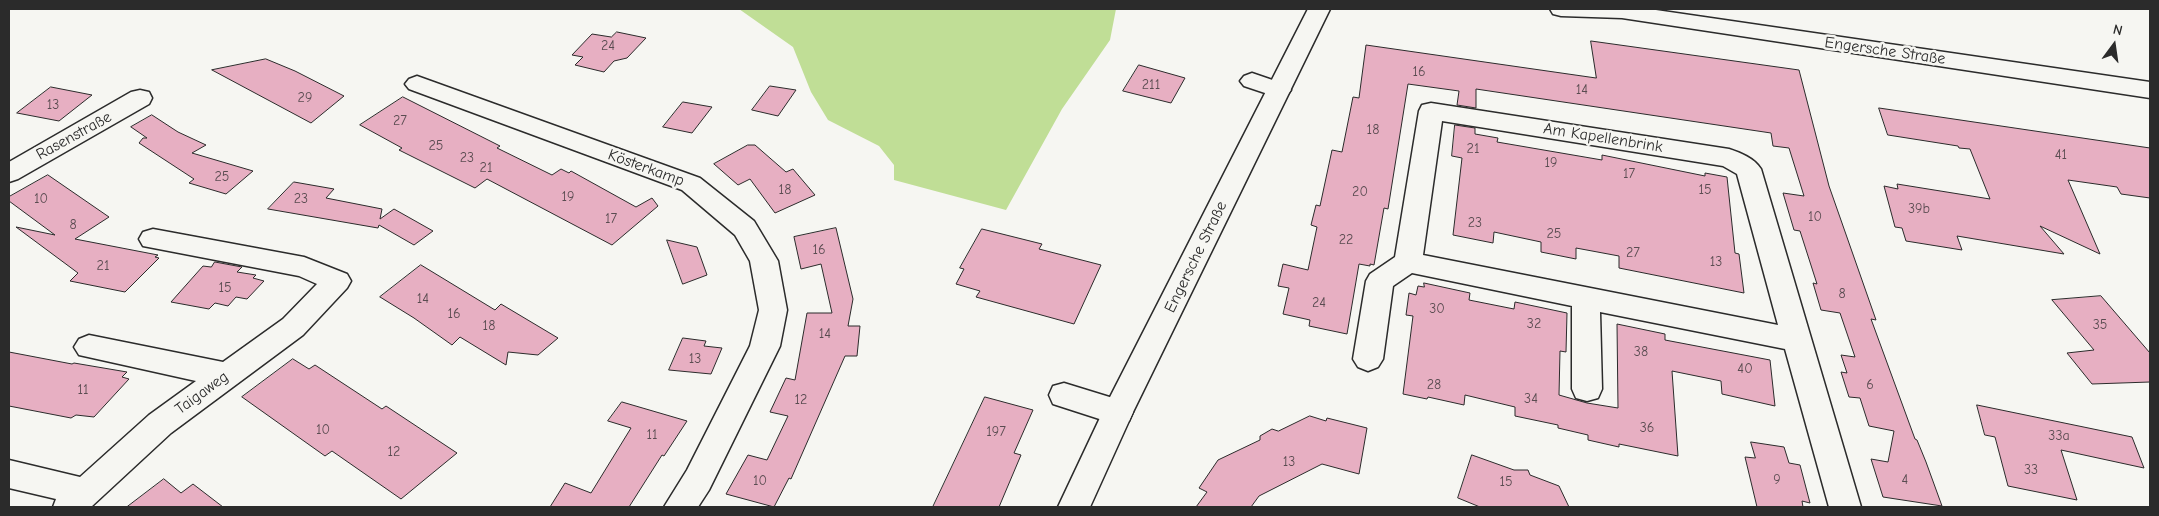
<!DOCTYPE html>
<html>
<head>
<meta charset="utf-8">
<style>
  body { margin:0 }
  #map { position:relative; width:2159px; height:516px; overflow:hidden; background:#f6f6f2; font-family:"Comic Neue",sans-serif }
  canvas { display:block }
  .frame { position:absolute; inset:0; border:10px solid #2b2b2b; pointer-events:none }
  .north { position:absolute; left:2089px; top:20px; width:50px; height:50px; -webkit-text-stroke:4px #f6f6f2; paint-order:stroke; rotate:14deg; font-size:14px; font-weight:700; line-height:20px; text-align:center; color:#2b2b2b }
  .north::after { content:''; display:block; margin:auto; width:18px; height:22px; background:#2b2b2b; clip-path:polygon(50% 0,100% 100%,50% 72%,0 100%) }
</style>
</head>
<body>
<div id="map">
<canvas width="2159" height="516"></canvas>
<div class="frame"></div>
<div class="north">N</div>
</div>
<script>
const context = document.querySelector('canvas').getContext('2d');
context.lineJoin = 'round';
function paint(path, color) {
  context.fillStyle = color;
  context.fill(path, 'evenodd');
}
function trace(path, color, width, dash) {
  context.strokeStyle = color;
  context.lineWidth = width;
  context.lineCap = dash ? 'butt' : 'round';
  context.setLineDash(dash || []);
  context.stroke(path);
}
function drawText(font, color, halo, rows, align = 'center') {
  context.font = font + ' "Comic Neue",sans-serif';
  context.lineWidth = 5;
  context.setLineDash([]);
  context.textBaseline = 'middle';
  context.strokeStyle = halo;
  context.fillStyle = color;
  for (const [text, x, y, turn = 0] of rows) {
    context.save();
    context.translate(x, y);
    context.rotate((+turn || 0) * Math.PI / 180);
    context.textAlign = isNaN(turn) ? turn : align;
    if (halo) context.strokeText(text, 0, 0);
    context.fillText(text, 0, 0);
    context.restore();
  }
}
paint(new Path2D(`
  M739 9H1116L1110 40 1062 109 1006 210 894 180V165L879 146 828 120 811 92 793 47Z`), '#c0de96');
const building = new Path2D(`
  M617 32 646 38 627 58 614 61 604 72 575 65 583 57 572 55 592 34 611 37Z
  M1591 41 1799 70 1829 186 1876 320 1871 319 1915 439 1917 440 1926 462 1942 506 1883 497 1871 459 1888 462 1894 431 1869 426 1860 398 1849 397 1841 372 1847 373 1841 355 1855 357 1840 313 1821 310 1813 283 1817 284 1800 231 1794 230 1783 193 1804 196 1789 148 1773 146 1771 133 1476 89V108L1457 105 1459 91 1408 84 1388 209 1384 208 1374 265 1370 264V266L1359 264 1347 334 1309 326 1310 320 1283 314 1289 288 1278 286 1283 264 1308 270 1317 227 1311 225 1316 205 1320 206 1332 150 1342 152 1353 97 1359 98 1366 45 1596 78Z
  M266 59 295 71 344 96 311 123 212 70Z
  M1139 65 1185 78 1171 103 1123 91Z
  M770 86 796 90 778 116 752 110Z
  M51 87 92 95 59 121 17 113Z
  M403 97 500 146 497 148 552 175 561 169 569 173 571 171 636 207 652 198 658 206 612 245 487 179 475 188 399 150 402 148 360 125Z
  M683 102 712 107 692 133 663 127Z
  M1879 108 2150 148V198L2121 194 2117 187 2068 180 2100 254 2040 226 2064 254 1957 236 1962 250 1906 241 1902 228 1895 227 1884 186 1898 189 1897 184 1990 199 1970 149 1959 148 1958 146 1888 135Z
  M152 115 178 132 206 145 192 153 253 171 226 194 189 183 194 179 139 143 143 138H147L131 127Z
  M1455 125 1475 128V134L1498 138 1497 142 1602 160V155L1705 176V173L1727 177 1735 253 1739 254 1744 293 1619 268V256L1576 248V259L1541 252V242L1494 232 1493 243 1453 235 1462 158 1452 156Z
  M748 145H755L786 172 793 169 815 195 775 213 750 179 738 185 714 164Z
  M48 175 109 217 75 239 158 255 155 257 159 258 125 292 70 281 78 273 16 227 55 235 9 201V197Z
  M294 182 334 189 326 198 382 209 380 219 394 209 433 231 414 245 379 225 378 228 268 209Z
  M836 228 853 299 848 326H860L857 356H845L791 479 789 478 774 507 726 494 748 455 767 460 788 416 770 412 786 378 795 380 807 313H832L821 264 801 269 794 237Z
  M982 229 1042 244 1039 249 1101 265 1074 324 976 297 980 291 956 284 964 269 960 268Z
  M667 240 697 247 707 275 683 284Z
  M215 262 242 267 237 272 256 275 253 278 264 281 247 299 236 297 228 306 215 303 209 309 171 302 203 266 211 267Z
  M421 265 495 310 501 304 558 338 538 355 508 352 506 365 460 337 452 345 414 318 380 297Z
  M1424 283 1470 293 1469 300 1514 309 1515 302 1567 313 1566 352 1560 351 1559 395 1587 403 1618 408 1617 324 1665 334V340L1770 360 1775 406 1722 394 1721 381 1672 371 1678 456 1619 444V447L1588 440V435L1558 428V425L1515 416V407L1465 395 1464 405 1428 397 1427 399 1403 394 1413 316 1406 315 1409 293 1416 295 1418 286 1424 287Z
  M2101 296 2150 353V382L2092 384 2067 353 2094 350 2052 300Z
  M683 338 706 341 704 346 722 348 711 374 669 370Z
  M9 352 72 364 74 363 127 372 122 377 129 379 94 417 76 415 71 418 9 406Z
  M293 359 309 369 315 365 382 409 386 406 457 453 401 499 332 451 325 456 242 397Z
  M985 397 1033 410 1014 453 1021 455 999 507H933Z
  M622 402 687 421 664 456 662 455 629 507H550L565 483 591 493 631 428 608 421Z
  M1977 405 2132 437 2144 468 2061 450 2077 500 2008 486 1995 437 1985 435Z
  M1310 416 1326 421 1327 418 1367 428 1359 474 1322 464 1259 496 1251 507H1196L1207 492 1199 488 1218 460 1260 440V436L1272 429 1278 431Z
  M1751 442 1784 447 1789 463 1800 465 1810 503 1802 501 1803 507H1757L1745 457 1755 458Z
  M1472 455 1514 470H1528L1530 475 1559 486 1569 507H1480L1458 498Z
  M164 479 181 493 193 484 223 507H127Z`);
paint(building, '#e7afc2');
trace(building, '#2b2b2b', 1);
const minor = new Path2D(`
  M1252 73 1287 85 1291 90 1287 95 1279 98 1271 95 1244 86 1240 81 1244 76Z
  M417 76 700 178 754 221 778 261 787 310 780 346 709 490 698 507H664L687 470 750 346 759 310 750 261 735 235 682 190 409 89 405 84 409 79Z
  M140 90 149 92 152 98 149 104 18 179 9 182V162L131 92Z
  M1431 103 1729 149C1741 153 1754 158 1761 169L1861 507H1829L1785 349 1600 312 1602 389 1598 398 1587 401 1576 398 1572 389V306L1412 273 1393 286 1383 359 1378 367 1368 371 1358 367 1353 359 1366 281 1370 274 1395 257 1419 111 1422 105ZM1442 121 1723 166 1737 174 1778 325 1423 255Z
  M153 229 304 257 347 274 351 281 347 288 303 335 171 433 91 507H53L56 499 9 488V460L80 477 149 415 196 381 79 355 74 347 79 339 89 335 223 362 283 319 317 284 299 276 143 246 139 239 143 232Z
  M1064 383 1129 403 1133 412 1129 421 1118 425 1053 404 1049 395 1053 386Z`);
const major = new Path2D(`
  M1308 9H1330L1133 412 1090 507H1058L1107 403Z
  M1550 9H1649L2150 82V98L1622 18 1561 16 1553 14Z`);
trace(minor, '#2b2b2b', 3);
trace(major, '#2b2b2b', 3);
paint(minor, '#f6f6f2');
paint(major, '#f6f6f2');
drawText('14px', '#5a4c51', null, [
  ["24",608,46],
  ["16",1419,72],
  ["211",1151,85],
  ["14",1582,90],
  ["29",305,98],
  ["13",53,105],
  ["27",400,121],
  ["18",1373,130],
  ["25",436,146],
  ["21",1473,149],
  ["41",2061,155],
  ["23",467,158],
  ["19",1551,163],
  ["21",486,168],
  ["17",1629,174],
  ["25",222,177],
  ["18",785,190],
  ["15",1705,190],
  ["20",1360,192],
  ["19",568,197],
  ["10",41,199],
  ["23",301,199],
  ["39b",1919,209],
  ["10",1815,217],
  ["17",611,219],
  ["23",1475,223],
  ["8",73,225],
  ["25",1554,234],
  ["22",1346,240],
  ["16",819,250],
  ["27",1633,253],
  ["13",1716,262],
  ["21",103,266],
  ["15",225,288],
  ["8",1842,294],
  ["14",423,299],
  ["24",1319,303],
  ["30",1437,309],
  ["16",454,314],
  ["32",1534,324],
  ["35",2100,325],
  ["18",489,326],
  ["14",825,334],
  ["38",1641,352],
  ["13",695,359],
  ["40",1745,369],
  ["28",1434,385],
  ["6",1870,385],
  ["11",83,390],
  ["34",1531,399],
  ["12",801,400],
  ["36",1647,428],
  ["10",323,430],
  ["197",996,432],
  ["11",652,435],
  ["33a",2059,436],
  ["12",394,452],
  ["13",1289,462],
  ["33",2031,470],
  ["9",1777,480],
  ["4",1905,480],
  ["10",760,481],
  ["15",1506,482]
]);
drawText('16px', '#2b2b2b', '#f6f6f2', [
  ["Engersche Straße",1885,51,8],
  ["Rasenstraße",74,136,-29],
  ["Am Kapellenbrink",1603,138,9],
  ["Kösterkamp",646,168,20],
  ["Engersche Straße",1196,257,-64],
  ["Taigaweg",202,393,-36]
]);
</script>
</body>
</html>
